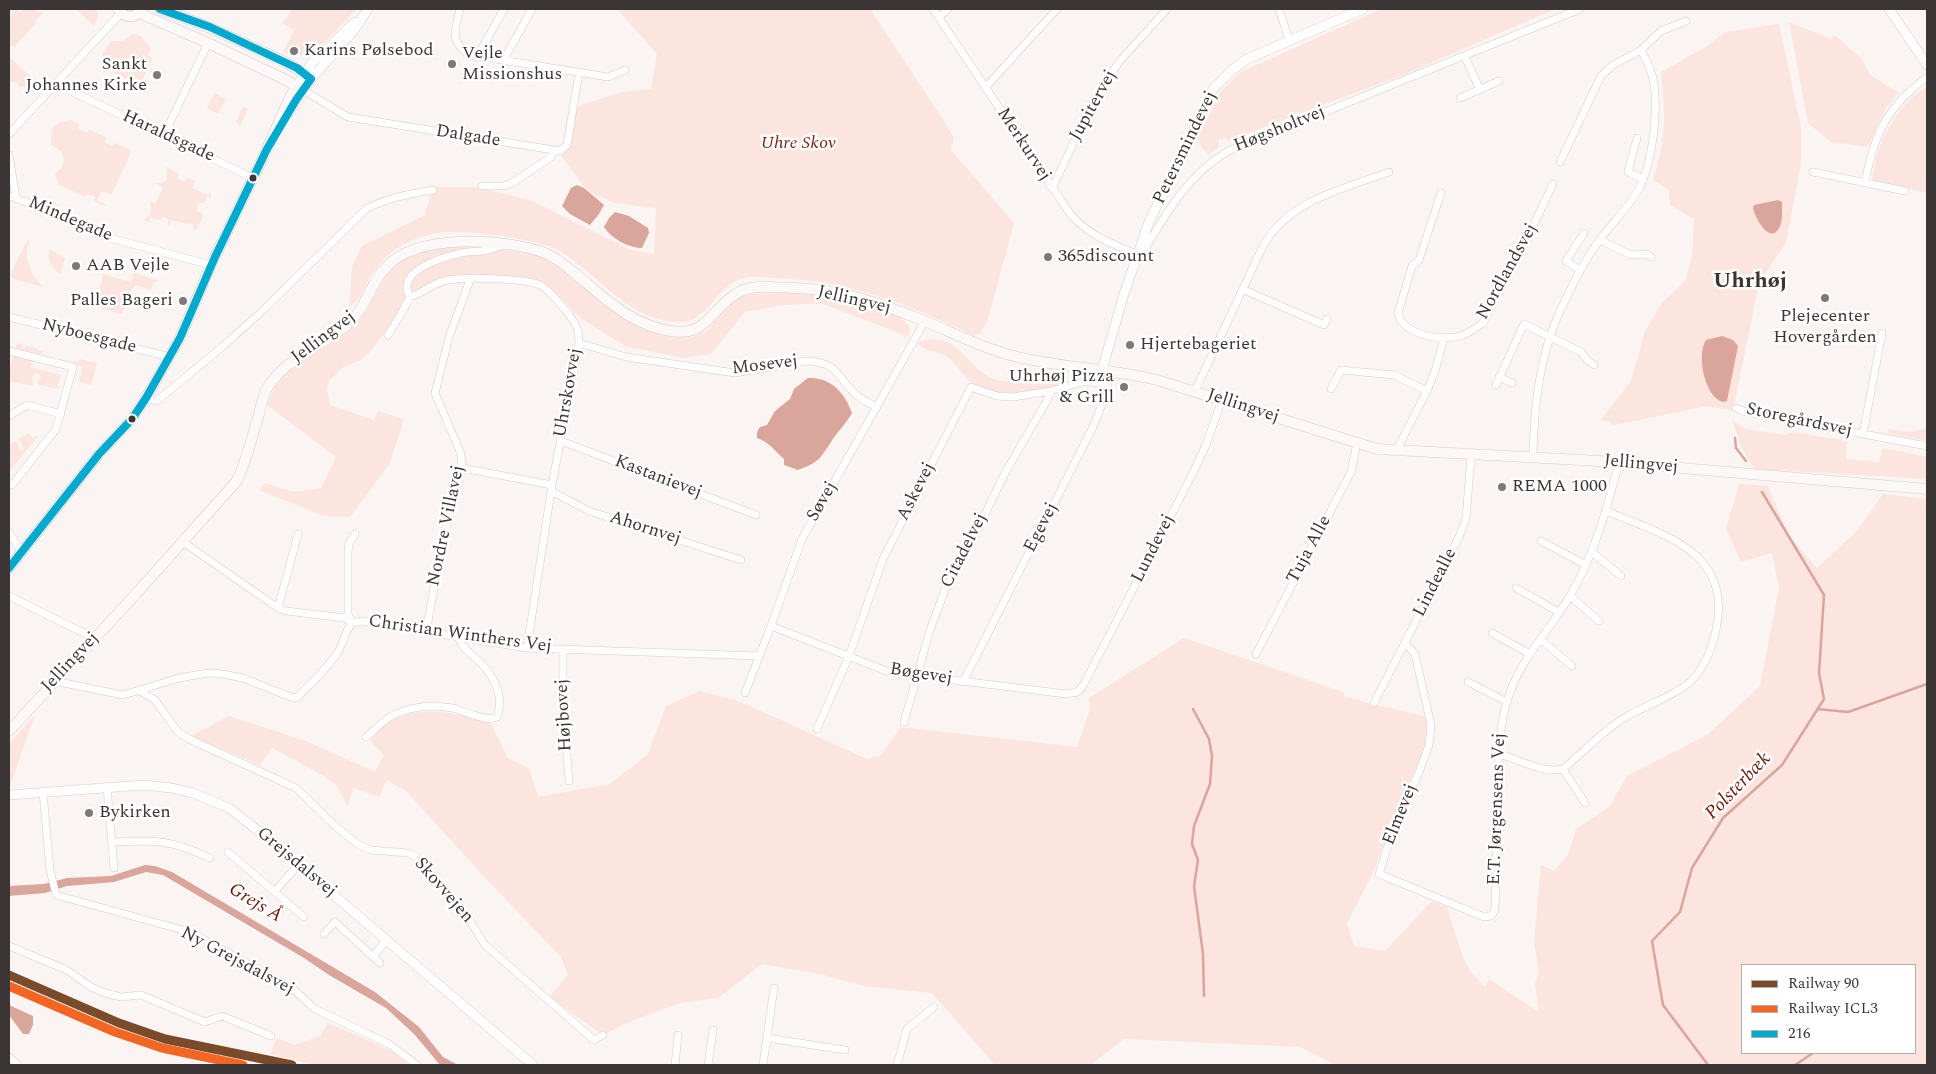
<!DOCTYPE html>
<html>
<head>
<meta charset="utf-8">
<style>
  body { margin:0 }
  #map { position:relative; width:1936px; height:1074px; overflow:hidden; background:#faf4f2; font-family:Spectral,serif }
  canvas { display:block }
  .frame { position:absolute; inset:0; border:10px solid #3b3635; pointer-events:none }
  .legend { position:absolute; left:1741px; top:964px; width:175px; height:90px; box-sizing:border-box; background:#fff; border:1px solid #b1afae; margin:0; padding:6px 9px; list-style:none; font-size:15px; color:#3b3635 }
  .legend li { display:flex; align-items:center; gap:10px; height:25px }
  .legend b { width:25px; border:1px solid #b1afae }
</style>
</head>
<body>
<div id="map">
<canvas width="1936" height="1074"></canvas>
<div class="frame"></div>
<ul class="legend">
<li><b style="height:6px;background:#7a4b2a"></b>Railway 90</li>
<li><b style="height:6px;background:#f26522"></b>Railway ICL3</li>
<li><b style="height:6px;background:#00a9ce"></b>216</li>
</ul>
</div>
<script>
const context = document.querySelector('canvas').getContext('2d');
context.lineJoin = 'round';
function paint(path, color) {
  context.fillStyle = color;
  context.fill(path, 'evenodd');
}
function trace(path, color, width, dash) {
  context.strokeStyle = color;
  context.lineWidth = width;
  context.lineCap = dash ? 'butt' : 'round';
  context.setLineDash(dash || []);
  context.stroke(path);
}
function drawText(font, color, halo, rows, align = 'center') {
  context.font = font + ' Spectral,serif';
  context.lineWidth = 5;
  context.setLineDash([]);
  context.textBaseline = 'middle';
  context.strokeStyle = halo;
  context.fillStyle = color;
  for (const [text, x, y, turn = 0] of rows) {
    context.save();
    context.translate(x, y);
    context.rotate((+turn || 0) * Math.PI / 180);
    context.textAlign = isNaN(turn) ? turn : align;
    if (halo) context.strokeText(text, 0, 0);
    context.fillText(text, 0, 0);
    context.restore();
  }
}
paint(new Path2D(`
  M15 9 21 12 23 9H33L43 13 35 21 36 23 14 47 9 44V18Z
  M76 9H94L97 11 98 17 94 26Z
  M293 9H357L310 57 283 52 294 30 282 23Z
  M617 9H870L942 118 954 138 951 150 1014 223 987 323 979 334 973 335C906 304 851 281 775 278 766 278 753 275 745 278 740 280 732 282 728 286 713 297 703 322 682 322 629 323 601 276 560 251 540 239 462 229 438 233 424 235 408 241 396 249 386 256 376 267 370 277 364 289 361 299 349 307L352 267 362 246 425 215 433 187H478L530 200 631 250 654 254 656 208 614 203 587 190 559 153 568 144 573 108 621 92 651 89 657 54Z
  M1381 9H1555L1415 70 1228 141 1225 138 1219 140V147L1209 155 1201 147 1198 138 1218 95 1239 73Z
  M1789 22 1831 39 1835 35 1861 58 1870 75 1899 93 1886 108 1868 147 1831 142 1808 123Z
  M1779 24 1801 127V164L1786 243 1764 275 1758 288 1733 411 1707 406 1614 425 1609 421H1600L1631 381 1645 331 1662 303 1685 281 1692 255 1694 219 1670 205 1669 190 1653 180C1666 141 1666 113 1661 72L1706 47 1725 32Z
  M133 34 141 36 151 48 148 55 152 59 142 81 137 82 134 90 123 85 125 78 111 71 115 62 102 55 111 41H122Z
  M10 58 36 81 28 90 23 86 21 88 16 82H9V60Z
  M1927 87V193L1872 180C1874 170 1875 158 1879 149 1887 126 1906 98 1927 87Z
  M214 93 226 99 218 114 207 108Z
  M243 106 248 109 240 126 236 122Z
  M71 120 80 125 78 129 87 133 89 129 107 138 105 142 111 146 115 143 132 151 111 195 102 191 97 200 106 205 105 206 94 201 95 197 87 194 85 197 58 184 55 173C69 165 65 150 51 145L52 129 58 123Z
  M164 166 179 174 177 178 185 182 187 178 195 181 192 188 208 195 210 191 211 198 208 196 204 203H199L196 210 204 215 196 230 193 229V225L171 220 170 225 167 226 169 219 163 217 160 220 150 218 148 222 143 220C154 214 150 210 150 201L155 204 163 188 156 183H161L167 180V170Z
  M28 239 30 240C23 258 30 274 43 287L14 279 10 275Z
  M442 247H491L540 256 553 262 617 314 653 332 674 338 693 337 706 331 735 301 743 296 753 294 793 292 845 300 899 316 910 327 909 337 821 303 784 305 745 312 711 354 683 358 625 346 582 319 548 286 529 278 473 275 439 278 405 296 397 316 371 351 361 360 343 367 329 381 327 389 330 405 374 420 378 411 404 419 390 463 350 517 324 516 259 490 265 483 294 492 321 488 336 457 267 405C279 365 321 355 350 330 375 309 377 277 402 259 413 251 428 250 442 247Z
  M49 249 65 258 60 274C52 268 47 260 49 249Z
  M134 273 157 280 156 282H153L151 290 136 285 131 290 122 314 93 306 95 300H97L103 274 131 282Z
  M934 339C940 340 947 341 952 345 971 357 976 376 1001 381 1022 385 1042 375 1062 374V383C1040 394 994 399 973 383 963 377 958 366 949 358 939 350 927 353 918 344L920 341Z
  M17 343 23 345 22 348H25L26 346 38 348 37 351 44 350 40 355 16 348Z
  M13 355 36 360 35 362H32L31 367 61 375 57 389 37 384 41 377 37 373 32 376 33 386 9 381V373Z
  M79 359 97 363 91 385 79 382 83 367 73 364 74 361 78 362Z
  M1732 420 1746 429 1784 435 1794 432 1847 441 1846 459 1879 462 1883 448 1927 457V479L1754 469 1742 449Z
  M1927 428V441L1887 433 1888 429 1910 432Z
  M29 433 33 438 39 435 9 472V445L16 441 21 451 24 449 19 439Z
  M1739 484 1768 486 1789 536 1817 568 1856 532 1883 494 1927 499V1065H1335L1300 1047 1124 1039 1090 1065H995L932 993 864 986 820 974 762 964 718 998 680 1003 629 1022 603 1035 549 997 568 975 561 957 489 882 406 791 387 780 379 797 353 788 348 807 337 786 324 776 272 748 260 765 191 736 229 716 306 741 375 772 384 755 370 741C398 700 451 710 491 724L508 758 529 768 538 797 610 784 648 754 666 706 700 691 741 702 867 759 881 755 901 727 1077 747 1090 710 1089 698 1184 638 1343 692 1345 697 1426 717 1428 724 1426 748 1399 803 1373 873 1347 923 1354 946 1385 951 1432 901 1447 907 1462 955 1470 971 1485 987 1489 979 1539 1012 1535 984 1539 972 1534 942 1541 865 1554 871 1568 855 1576 829 1609 807 1627 776 1707 735 1760 686 1779 588 1772 553 1741 562 1726 529ZM1742 965H1915V1053H1742Z
  M35 715 9 789V744Z
  M328 1023 392 1051 408 1065H313L270 1054 277 1038 295 1045 320 1036Z`), '#fce5df');
paint(new Path2D(`
  M577 185 584 188 604 205 599 214 590 225 570 214 562 206 571 188Z
  M1778 200 1782 202C1782 209 1783 219 1780 226 1771 247 1755 218 1753 208L1754 205Z
  M615 212 629 216 648 228 649 233 642 248C628 248 611 238 604 227L609 218Z
  M1722 336 1733 340 1738 346 1727 401 1723 402C1705 398 1696 355 1706 340Z
  M808 378C831 377 845 393 852 413 846 424 837 432 831 442 819 460 819 462 798 470L784 465V459C775 451 769 442 757 438V432L760 427 767 425 775 411 790 399 794 389Z
  M145 865 155 866 172 872 375 992 419 1027 443 1057 458 1065H440L414 1034 386 1008 329 975 304 958 163 875 146 872 114 882 67 886 45 893 9 896V886L44 884 67 878 111 876Z
  M9 1005 33 1016V1025L29 1034H23L9 1015Z`), '#daa59a');
trace(new Path2D(`
  M1735 438 1736 448 1746 461
  M1193 709 1209 739 1212 756 1210 784 1194 826 1192 844 1198 860 1194 886 1203 954 1204 996
  M1817 709 1848 712 1927 684
  M1708 1065 1663 1005 1652 941 1680 912 1692 868 1723 818 1782 765 1824 699 1819 673 1824 595 1762 492
  M1795 1065 1813 1053`), '#daa59a', 2.5);
const minor = new Path2D(`
  M460 9C455 29 449 42 470 55L608 77 625 70
  M933 9 1071 215C1092 238 1114 244 1141 256 1164 217 1187 175 1228 151L1580 9
  M1279 9 1289 40
  M939 17 948 9
  M477 57 504 9
  M1465 57 1480 90
  M503 61 532 9
  M56 84 253 178
  M985 88 1057 9
  M303 90 348 117 560 151 567 145 579 73
  M1460 98 1499 81
  M9 134 121 13
  M164 135 208 43
  M1637 138 1628 172 1643 179
  M9 155 16 197
  M1560 162 1601 76 1613 65 1641 50 1661 31 1686 21
  M1813 172 1905 191
  M1865 182C1875 133 1886 108 1927 77
  M482 186H503L512 183 551 157 555 150
  M1050 186 1054 184 1096 96 1119 62 1167 9
  M1441 193 1419 260 1412 266 1398 313C1403 336 1444 342 1463 335 1470 332 1476 328 1483 323L1522 249 1553 184
  M9 196 40 207 99 235 211 265
  M1600 240 1631 255 1646 254 1651 257
  M1580 270 1566 261 1584 233
  M1242 289 1324 325 1327 319
  M410 297C394 271 443 257 461 253 470 251 479 252 488 250 493 249 498 247 503 245
  M9 317 170 357
  M388 335 401 314 410 297C423 293 434 282 448 280 466 277 524 278 540 285 551 291 559 303 567 312 576 324 579 328 579 343L552 485 527 648
  M579 343 626 357 735 373 806 361C842 362 836 380 859 397 864 401 871 404 877 407
  M9 351 73 367 56 429 12 485
  M1499 377 1512 383
  M1496 385 1524 324 1581 352 1587 360 1594 365
  M1331 389 1341 370 1394 375 1427 391
  M1195 391 1263 246C1289 200 1343 189 1389 172
  M146 398 155 401 158 400 222 347 259 314 366 209C387 198 409 194 433 190
  M1736 408 1746 412 1927 446
  M9 416 27 405 61 414
  M1863 434 1882 333
  M561 441 756 515
  M1396 451 1427 391 1435 371 1444 338
  M1533 456C1534 407 1539 357 1560 311 1572 286 1584 260 1601 238 1614 221 1630 206 1640 187 1653 159 1659 108 1653 78 1650 68 1646 59 1641 50
  M462 468 552 485
  M551 491 589 511 741 560
  M9 532 21 552
  M1541 541 1586 565
  M183 542 278 608 286 611 345 618 352 623 361 621 527 648 759 656
  M1592 552 1621 576
  M1516 588 1559 612
  M9 596 94 638
  M1570 596 1599 621
  M278 608 298 534
  M352 622 348 614V552L349 543 355 534
  M771 626 889 672 1066 694 1078 692 1084 684 1193 473 1206 445 1222 400
  M426 632 442 544 462 468 461 454 435 393 449 337 470 280
  M1492 633 1530 654
  M1540 639 1572 666
  M1405 643 1415 654 1431 725 1429 745 1418 775 1397 817 1379 874 1484 917 1491 916 1495 910C1496 874 1497 839 1497 803 1498 764 1497 724 1512 687 1526 653 1553 626 1571 594 1595 553 1607 508 1619 463
  M563 650V706L569 781
  M1256 654 1351 472 1357 443
  M54 681 123 695 179 678 208 673 223 674 243 678 293 698 298 697C312 682 327 669 338 652 344 642 345 631 352 623
  M963 682 1093 427 1104 399 1111 370
  M1468 682 1507 702
  M140 691 155 700 178 732 189 739 296 788 334 825 356 843 370 850 409 853 415 856 421 861 430 877 467 916 485 945 594 1040 603 1035
  M745 693 771 626 802 539 925 321
  M1374 703 1459 537 1466 519 1471 455
  M904 722 930 630 945 590 973 539 1005 473 1045 404 1051 391
  M817 729 849 656 883 559 971 387 997 396 1013 397 1051 391 1082 382H1093L1108 385
  M366 737C377 728 387 716 401 712 417 706 435 705 452 708 463 710 487 723 497 717 504 697 495 678 481 663 472 654 462 649 458 637
  M1498 754C1520 759 1541 774 1563 769 1584 752 1602 731 1624 718 1644 706 1667 699 1685 686 1702 674 1712 650 1716 630 1733 551 1664 535 1606 511
  M1563 769 1585 803
  M107 787 114 868
  M43 792 50 870 56 895 190 932 291 987 315 1009 389 1044 417 1065
  M112 842C155 840 170 839 210 858
  M228 852 304 917
  M275 891 298 865
  M324 934 335 922 380 963
  M9 946 67 970 91 987 105 993 121 997 141 995 205 1022 222 1016 271 1036
  M373 957 386 940
  M767 1038 845 1050
  M9 1057 18 1065
  M675 1065 678 1035
  M708 1065 713 1030
  M763 1065 774 988
  M897 1065 907 1029 934 1007`);
const tertiary = new Path2D(`
  M1889 9 1927 65
  M305 74 312 63 355 22
  M311 79 354 30 368 9
  M1102 370 1124 294 1149 222 1213 89 1232 70 1247 59 1363 9
  M9 795 144 785 171 788 193 793 229 808 261 833 533 1065`);
const secondary = new Path2D(`
  M118 9C125 19 135 19 142 9
  M160 9C194 20 225 34 257 49 276 58 295 66 311 79L289 112
  M139 13 208 43 286 80 302 90
  M9 568 99 454 132 419 146 398 180 338 211 265 267 149 290 97 305 74
  M9 731 135 595 236 482C247 461 252 436 259 414 261 405 263 395 268 387 285 359 321 346 346 326 367 308 369 285 386 267 417 233 505 238 545 253 557 258 567 267 577 275 606 299 631 325 671 331 705 337 711 311 734 295 745 287 759 286 771 287 790 288 809 288 827 291 859 296 892 308 922 320 952 332 979 347 1010 355 1058 368 1109 368 1157 380L1377 449 1599 461 1927 489`);
trace(minor, '#d2cdcc', 8);
trace(tertiary, '#d2cdcc', 10);
trace(secondary, '#d2cdcc', 11);
trace(minor, '#fefdfd', 7);
trace(tertiary, '#fefdfd', 9);
trace(secondary, '#fbf8f7', 10);
trace(new Path2D(`
  M9 568 99 454 132 419 146 398 180 338 215 257 267 149 296 100 311 79 297 68 210 27 160 9`), '#00a9ce', 8);
trace(new Path2D(`
  M9 975 119 1023 165 1039 292 1065`), '#7a4b2a', 9);
trace(new Path2D(`
  M9 986 115 1032 162 1048 243 1065`), '#f26522', 9);
for (const [x, y, r, color] of [
  [294,51,5,"#7e7877"],
  [452,64,5,"#7e7877"],
  [157,75,5,"#7e7877"],
  [253,178,4.5,"#3b3635"],
  [1048,257,5,"#7e7877"],
  [76,266,5,"#7e7877"],
  [1825,298,5,"#7e7877"],
  [183,301,5,"#7e7877"],
  [1130,345,5,"#7e7877"],
  [1124,387,5,"#7e7877"],
  [132,419,4.5,"#3b3635"],
  [1502,487,5,"#7e7877"],
  [89,813,5,"#7e7877"]
]) {
  const dot = new Path2D();
  dot.arc(x, y, r, 0, 2 * Math.PI);
  context.fillStyle = color;
  context.fill(dot);
  trace(dot, '#fff', 2);
}
drawText('18px', '#3b3635', '#fff', [
  ["Karins Pølsebod",304,51],
  ["Vejle",462,54],
  ["Missionshus",462,75],
  ["Sankt",147,65,"right"],
  ["Johannes Kirke",147,86,"right"],
  ["365discount",1058,257],
  ["AAB Vejle",86,266],
  ["Palles Bageri",173,301,"right"],
  ["Plejecenter",1825,317,"center"],
  ["Hovergården",1825,338,"center"],
  ["Hjertebageriet",1140,345],
  ["Uhrhøj Pizza",1114,377,"right"],
  ["& Grill",1114,398,"right"],
  ["REMA 1000",1512,487],
  ["Bykirken",99,813]
], 'left');
drawText('18px', '#3b3635', '#fff', [
  ["Jupitervej",1094,106,-61],
  ["Høgsholtvej",1280,130,-22],
  ["Haraldsgade",168,137,25],
  ["Dalgade",468,137,9],
  ["Merkurvej",1023,145,57],
  ["Petersmindevej",1186,148,-64],
  ["Mindegade",70,220,23],
  ["Nordlandsvej",1508,272,-61],
  ["Jellingvej",854,301,13],
  ["Nyboesgade",89,337,14],
  ["Jellingvej",324,338,-37],
  ["Mosevej",765,366,-7],
  ["Uhrskovvej",569,393,-80],
  ["Jellingvej",1243,407,18],
  ["Storegårdsvej",1799,421,12],
  ["Jellingvej",1641,465,5],
  ["Kastanievej",658,478,21],
  ["Askevej",917,492,-63],
  ["Søvej",823,502,-60],
  ["Nordre Villavej",447,526,-78],
  ["Egevej",1042,528,-63],
  ["Ahornvej",645,529,18],
  ["Lundevej",1154,549,-63],
  ["Tuja Alle",1310,550,-62],
  ["Citadelvej",965,551,-63],
  ["Lindealle",1436,583,-63],
  ["Christian Winthers Vej",460,635,8],
  ["Jellingvej",71,663,-47],
  ["Bøgevej",921,675,9],
  ["Højbovej",565,715,-93],
  ["E.T. Jørgensens Vej",1498,809,-88],
  ["Elmevej",1401,815,-68],
  ["Grejsdalsvej",296,863,40],
  ["Skovvejen",443,891,49],
  ["Ny Grejsdalsvej",237,962,28]
]);
drawText('italic 18px', '#771f10', '#fff', [
  ["Uhre Skov",798,144]
]);
drawText('italic 19px', '#6d1506', '#fff', [
  ["Polsterbæk",1739,787,-46],
  ["Grejs Å",255,904,31]
]);
drawText('bold 22px', '#3b3635', '#fff', [
  ["Uhrhøj",1750,283]
]);
</script>
</body>
</html>
